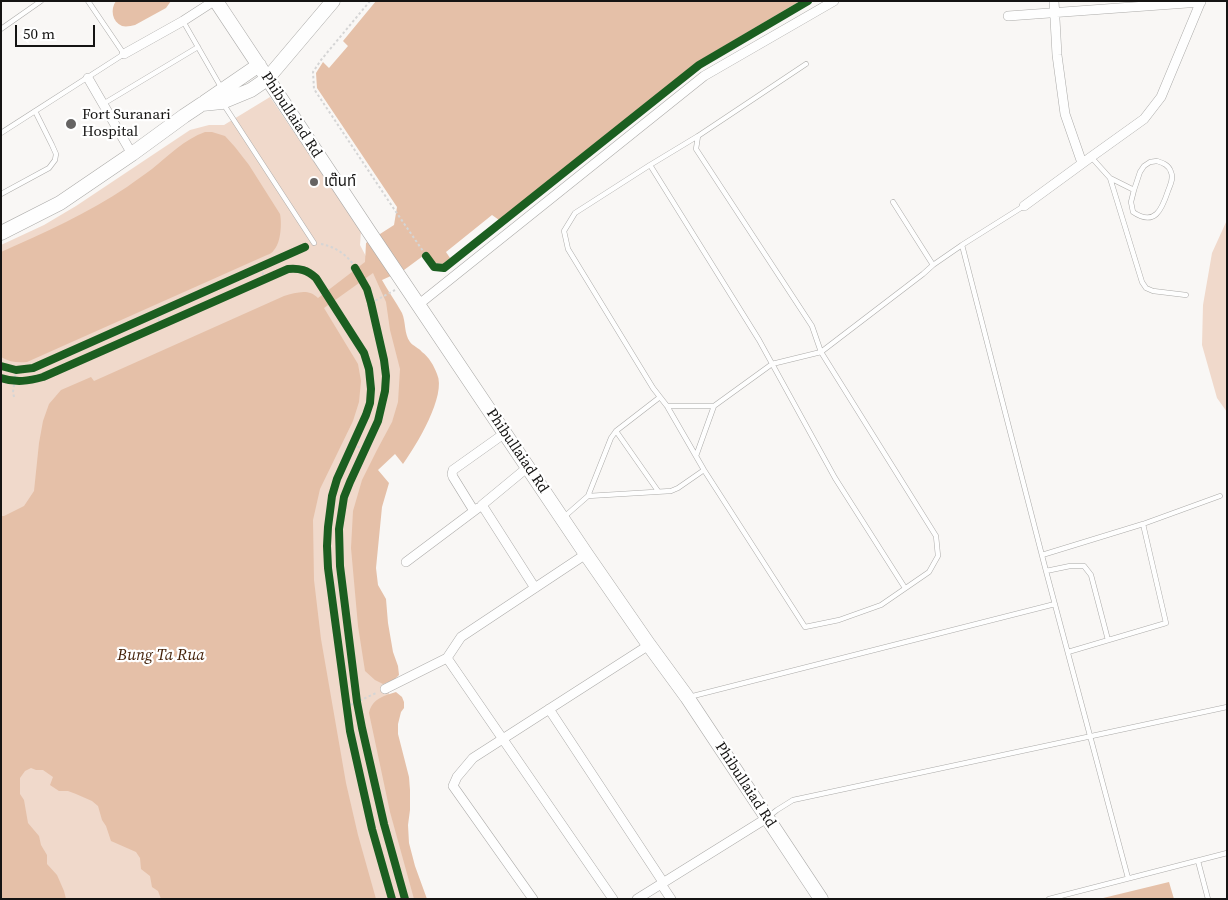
<!DOCTYPE html>
<html>
<head>
<meta charset="utf-8">
<style>
  body { margin:0 }
  #map { position:relative; width:1228px; height:900px; overflow:hidden; background:#f9f7f5; font-family:"Source Serif 4",serif }
  canvas { display:block }
  .frame { position:absolute; inset:0; border:2px solid #151413; pointer-events:none }
  .scale { position:absolute; left:15px; top:25px; width:80px; height:22px; box-sizing:border-box; border:2px solid #151413; border-top:0; padding-left:6px; font-size:15px; line-height:18px; white-space:nowrap; color:#151413; -webkit-text-stroke:4px #fff; paint-order:stroke }
</style>
</head>
<body>
<div id="map">
<canvas width="1228" height="900"></canvas>
<div class="frame"></div>
<div class="scale">50 m</div>
</div>
<script>
const context = document.querySelector('canvas').getContext('2d');
context.lineJoin = 'round';
function paint(path, color) {
  context.fillStyle = color;
  context.fill(path, 'evenodd');
}
function trace(path, color, width, dash) {
  context.strokeStyle = color;
  context.lineWidth = width;
  context.lineCap = dash ? 'butt' : 'round';
  context.setLineDash(dash || []);
  context.stroke(path);
}
function drawText(font, color, halo, rows, align = 'center') {
  context.font = font + ' "Source Serif 4","Noto Sans Thai",serif';
  context.lineWidth = 4.5;
  context.setLineDash([]);
  context.textBaseline = 'middle';
  context.strokeStyle = halo;
  context.fillStyle = color;
  for (const [text, x, y, turn = 0] of rows) {
    context.save();
    context.translate(x, y);
    context.rotate((+turn || 0) * Math.PI / 180);
    context.textAlign = isNaN(turn) ? turn : align;
    if (halo) context.strokeText(text, 0, 0);
    context.fillText(text, 0, 0);
    context.restore();
  }
}
paint(new Path2D(`
  M270 97 361 231 360 245 384 291 403 366 402 398 359 508 386 680 390 698 374 709 418 899H1V245L44 225 76 206 190 130 209 125H224Z
  M1227 220V412L1217 398 1202 345 1203 305 1212 253Z`), '#f0d9cb');
paint(new Path2D(`
  M116 1H171L166 8 135 25C131 26 126 27 122 26 112 22 110 9 116 1Z
  M376 1H800L697 62 499 220 492 215 446 252 450 258 443 264 435 263 427 253 404 270 382 280C388 291 396 302 402 313 406 322 404 334 410 342 413 346 419 348 422 352 429 357 434 366 437 374 447 395 416 446 403 464L395 454 378 470 389 483 382 507 376 568 378 585 386 599 388 623 393 652 398 666 399 675 394 680 383 684 375 680 365 671 358 626 351 548 353 511 362 480 377 450 392 422 398 402 400 369 390 330 386 302 373 273 324 308 358 364 361 381 359 402 353 421 320 489 313 520 314 580 321 639 346 783 358 835 376 899H161L158 891 152 887 150 876 141 869 140 858 136 852 111 841 106 826 102 820 98 806 92 801 76 794 68 791H59L50 785 53 777 43 770H36L31 768 25 771 20 778V794L24 800 28 823 39 836 41 845 47 855V864L57 875 64 891 66 899H1V516H4L24 506 34 491 39 443 43 421 49 404 61 390 91 377 94 381 284 296C296 293 308 288 318 298L365 262 366 243 394 225 397 207 317 88 316 73 323 62 329 68 348 46 343 41Z
  M205 132H212L225 136 235 147 249 165 280 214C282 223 281 243 274 250 272 253 270 254 267 255L27 362C17 363 10 362 1 357V252C44 233 88 213 127 187 135 181 144 175 152 169 168 156 185 139 205 132Z
  M396 692 402 697 404 702V708L401 712 398 724V734L409 777 410 790V810L408 825 409 843 415 866 427 899H414L390 812 369 713C372 699 383 696 396 692Z
  M1169 882 1174 899H1099Z`), '#e5c0a8');
const lane = new Path2D(`
  M183 21 222 89
  M1 29 41 1
  M103 104 198 47
  M224 105 314 243
  M1 133 124 54 88 1
  M698 136 696 149 812 326 821 352 936 536 938 556 929 572 881 605 839 620 805 627 704 470 667 406 653 388 568 249 564 231 575 213 650 165 698 136 806 64
  M1092 158 1110 178 1134 190
  M1157 161C1163 163 1169 165 1171 172 1174 179 1170 185 1168 191 1162 209 1155 227 1133 212L1131 202 1134 190 1140 172 1144 166 1150 162Z
  M650 165 759 340 835 478 905 588
  M1110 178 1142 282 1146 288 1153 291 1186 295
  M1 194 49 168 55 160 56 154 52 145 35 111
  M893 202 933 265
  M1024 206 962 245 1046 571 1128 878
  M667 406H714L772 364 821 352 923 274 933 265 962 245
  M616 431 658 491
  M696 456 714 406
  M588 496 671 491 678 488 704 470
  M564 517 588 496 611 438 616 431 660 397
  M1042 555 1143 524 1220 496
  M1046 571 1070 566H1084L1091 575 1108 640
  M1068 652 1166 623 1143 524
  M689 697 1055 604
  M768 817 777 810 793 800 1227 707
  M1198 861 1208 899
  M1049 899 1227 853`);
const street = new Path2D(`
  M1054 1 1057 55 1065 114 1082 163
  M1008 16 1201 2
  M124 54 183 21 214 1
  M88 78 132 154
  M1024 206 1091 157 1144 119 1161 97 1201 1
  M418 305 704 76 834 1
  M528 467 482 505 535 588
  M474 511 453 477 452 474 453 470 505 433
  M406 562 478 508
  M447 658 613 899
  M385 689 447 658 461 637 586 554
  M549 709 663 882
  M661 884 671 899
  M533 899 453 786 457 777 473 758 649 645
  M637 899 767 818`);
const secondary = new Path2D(`
  M216 1 370 233 586 554 649 645 687 697 821 899
  M205 102 259 65
  M1 233 60 203 132 154 184 116 202 104 222 102 251 90 267 79 333 1`);
trace(lane, '#acaba9', 5.5);
trace(street, '#acaba9', 10);
trace(secondary, '#acaba9', 15);
trace(new Path2D(`
  M370 1 321 60 313 72 314 89 394 209 434 267 444 268 699 65 808 1
  M321 244C363 252 370 301 378 335 382 353 387 372 385 391 381 428 357 460 345 494 337 517 339 542 340 566 346 611 350 657 357 702 368 769 387 834 405 899
  M260 268 265 278
  M371 303 395 290
  M156 314 161 324
  M1 366 16 370 33 368 307 246
  M14 397 13 392 16 370
  M353 444 364 450
  M346 707 376 693`), '#d5d5d5', 2, [2.5, 2.5]);
trace(lane, '#fefefe', 4.5);
trace(street, '#fefefe', 9);
trace(secondary, '#fefefe', 14);
trace(new Path2D(`
  M426 256 434 267 444 268 699 65 808 1
  M355 268 367 289 371 303 384 360 386 376 385 391 378 421 350 482 344 497 339 529 340 566 357 702 362 728 384 824 405 899
  M1 366 16 370 33 368 305 247
  M1 378C16 383 29 381 43 377L288 269C300 268 307 270 316 278L364 353 369 369 371 389 370 403 366 415 337 479 332 496 328 527 327 546 328 568 350 731 372 829 392 899`), '#1b5e20', 8);
for (const [x, y, r, color] of [
  [71,124,6,"#656362"],
  [314,182,5,"#656362"]
]) {
  const dot = new Path2D();
  dot.arc(x, y, r, 0, 2 * Math.PI);
  context.fillStyle = color;
  context.fill(dot);
  trace(dot, '#fff', 2);
}
drawText('15px', '#151413', '#fff', [
  ["Fort Suranari",82,115],
  ["Hospital",82,132],
  ["เต๊นท์",324,182]
], 'left');
drawText('15px', '#151413', '#fff', [
  ["Phibullaiad Rd",291,115,57],
  ["Phibullaiad Rd",517,451,56],
  ["Phibullaiad Rd",745,785,57]
]);
drawText('italic 16px', '#421f06', '#fff', [
  ["Bung Ta Rua",161,656]
]);
</script>
</body>
</html>
